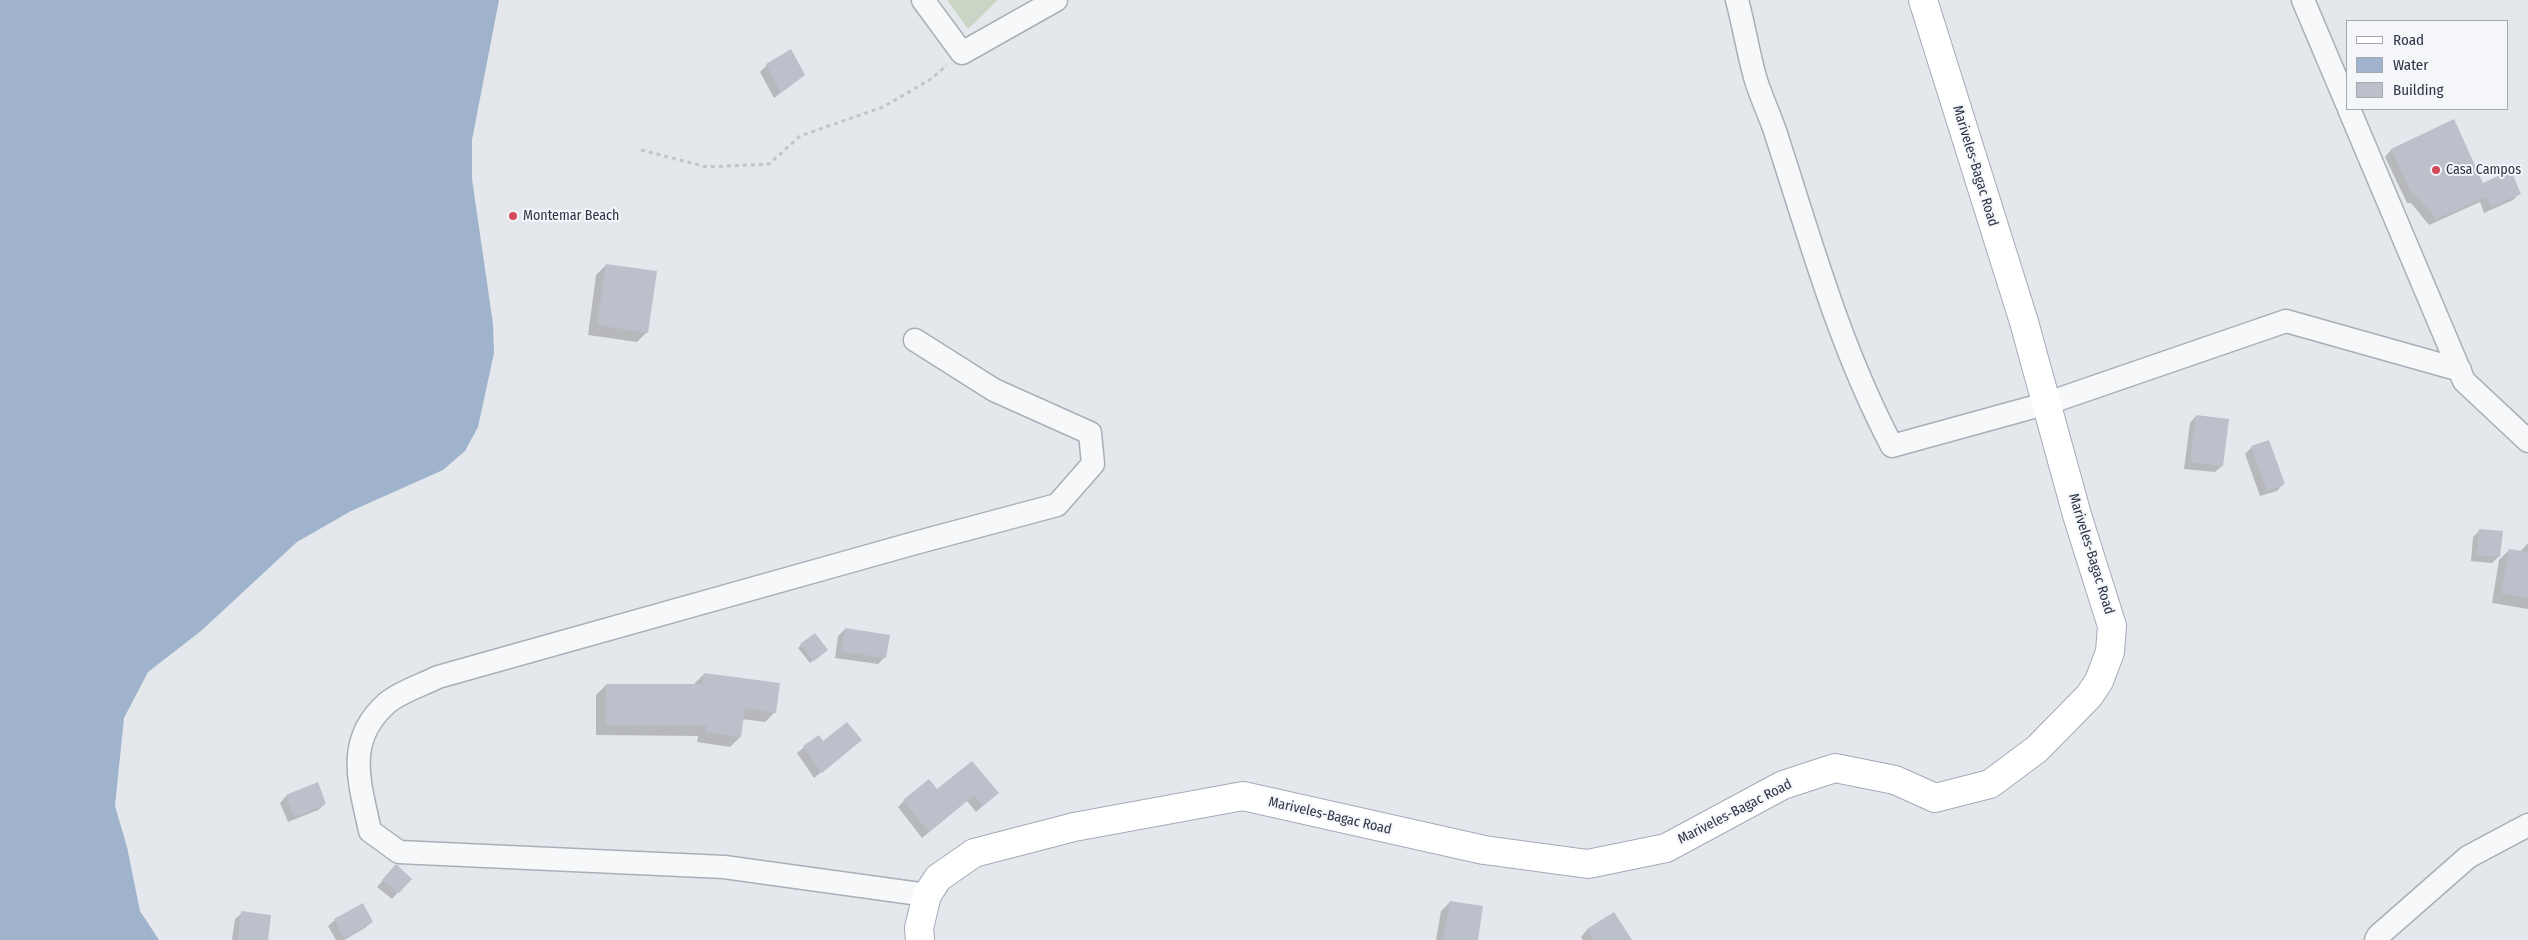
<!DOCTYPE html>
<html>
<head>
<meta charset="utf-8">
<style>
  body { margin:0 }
  #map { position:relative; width:2528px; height:940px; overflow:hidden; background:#e4e7ec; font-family:"Fira Sans Condensed",sans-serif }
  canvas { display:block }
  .legend { position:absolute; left:2346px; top:20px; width:162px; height:90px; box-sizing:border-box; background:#f4f6f9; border:1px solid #a4a8b1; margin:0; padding:6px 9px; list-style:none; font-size:15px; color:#2b3445 }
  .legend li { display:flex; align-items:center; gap:10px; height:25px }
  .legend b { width:25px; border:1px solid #a4a8b1 }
</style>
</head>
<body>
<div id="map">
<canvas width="2528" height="940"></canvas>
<ul class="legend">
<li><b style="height:6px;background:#fff"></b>Road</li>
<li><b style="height:14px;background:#9fb4cc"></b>Water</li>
<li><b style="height:14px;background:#bbc0ca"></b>Building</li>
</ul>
</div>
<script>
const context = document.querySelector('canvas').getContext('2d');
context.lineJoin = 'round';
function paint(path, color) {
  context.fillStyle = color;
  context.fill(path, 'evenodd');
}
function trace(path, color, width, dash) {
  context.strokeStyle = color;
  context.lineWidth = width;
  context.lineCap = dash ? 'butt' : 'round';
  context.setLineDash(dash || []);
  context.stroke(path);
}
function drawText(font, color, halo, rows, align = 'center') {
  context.font = font + ' "Fira Sans Condensed",sans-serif';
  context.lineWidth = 4;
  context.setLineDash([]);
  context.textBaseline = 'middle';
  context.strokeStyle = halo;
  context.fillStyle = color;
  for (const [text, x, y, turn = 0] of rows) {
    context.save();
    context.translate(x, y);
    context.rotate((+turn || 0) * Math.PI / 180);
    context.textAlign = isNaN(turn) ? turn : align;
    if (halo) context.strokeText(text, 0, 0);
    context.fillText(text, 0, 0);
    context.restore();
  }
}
paint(new Path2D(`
  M947 0H998L968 29Z`), '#c9d6c5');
paint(new Path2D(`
  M0 0H499L472 140V179L493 324 494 353 478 427 465 451 443 470 351 511 297 542 201 631 148 672 124 718 115 806 127 847 140 911 159 940H0Z`), '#9fb4cc');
paint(new Path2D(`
  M767 65 803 75 774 98 760 72Z
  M2453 121 2482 185 2520 193 2513 200 2484 213 2480 202 2429 225 2411 203H2407L2385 157 2391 150Z
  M606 265 647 332 637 342 588 335 596 275Z
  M2196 416 2222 466 2215 472 2184 469 2190 423Z
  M2252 447 2283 484 2277 491 2260 496 2245 454Z
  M2480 530 2499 556 2492 563 2471 561 2473 537Z
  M2528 543V609L2492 603 2499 560 2509 550 2520 552Z
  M845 629 885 657 878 664 835 658 838 636Z
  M801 645 823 653 810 663 798 648Z
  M704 674 775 712 765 722 742 719 740 737 730 747 697 742 698 736 596 735V695L606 685 694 684Z
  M818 736 823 743 853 746 814 778 797 753Z
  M317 784 325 804 318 810 288 822 280 803 286 796Z
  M937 791 997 793 976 812 967 801 922 838 898 807 904 801Z
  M389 873 410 879 392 899 377 887Z
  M1450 902 1477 940H1436L1441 911Z
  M242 913 267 940H232L235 919Z
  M1614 913 1627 940H1583L1581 937 1587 930Z
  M335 920 372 922 365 928 344 940H336L328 926Z`), '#0003');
paint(new Path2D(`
  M791 49 805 75 781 93 766 64Z
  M2454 119 2483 183 2511 170 2521 194 2491 207 2486 197 2436 219 2418 197 2413 196 2391 149Z
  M606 264 657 271 648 333 597 325Z
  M2196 415 2229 419 2223 466 2190 462Z
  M2269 440 2285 484 2267 491 2251 446Z
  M2479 529 2503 531 2500 557 2477 555Z
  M2509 549 2528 552V598L2501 593Z
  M845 628 890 635 886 658 841 651Z
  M815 633 828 650 814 661 800 644Z
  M704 673 780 683 776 713 745 708 741 737 706 732 707 726 606 725V684H702Z
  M847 722 862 740 822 773 803 746 819 735 823 741Z
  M972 761 999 793 983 806 974 795 929 832 903 800 929 779 937 789Z
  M318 782 326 804 294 817 286 795Z
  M396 864 412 879 399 893 382 880Z
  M1450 901 1483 906 1478 940H1443Z
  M363 903 373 922 344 938 334 919Z
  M241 911 271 915 268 940H238Z
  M1614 912 1632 940H1594L1587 929Z`), '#bbc0ca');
const minor = new Path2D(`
  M923 0 962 53 1056 0
  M1737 0C1744 26 1748 52 1755 77 1760 95 1769 113 1775 131 1810 238 1839 346 1892 446L2048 403 2286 321 2460 370
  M2303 0 2347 104
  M2349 109 2464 381 2528 441
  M915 340 994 390 1090 433 1093 464 1057 505 915 543 438 677C422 685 400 692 387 703 344 741 360 783 370 831L399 852 724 867 927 895
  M2376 940 2378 936 2468 857 2528 825`);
const primary = new Path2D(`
  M920 940 919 928 927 895 938 878 974 853 1074 827 1243 796 1484 850 1588 864 1666 848 1783 785 1835 768 1895 780 1935 798 1990 784 2037 749 2089 696 2099 681 2110 652 2112 626 2077 515 2024 322 1923 0`);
trace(minor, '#a9aeb7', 25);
trace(primary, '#a3abb8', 30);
trace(new Path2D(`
  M641 150 707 167 769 164 800 136 883 107 931 79 947 65`), '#c2c5cb', 3, [4, 4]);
trace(minor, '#f7f8fa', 22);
trace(primary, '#fff', 28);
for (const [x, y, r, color] of [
  [2436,170,5,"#d1495b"],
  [513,216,5,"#d1495b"]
]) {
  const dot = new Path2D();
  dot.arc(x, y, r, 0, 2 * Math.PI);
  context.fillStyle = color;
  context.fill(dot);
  trace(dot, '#f4f6f9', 2);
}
drawText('14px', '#2b3445', '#f4f6f9', [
  ["Mariveles-Bagac Road",1975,166,73],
  ["Mariveles-Bagac Road",2091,554,73],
  ["Mariveles-Bagac Road",1735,812,-27],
  ["Mariveles-Bagac Road",1330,816,13]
]);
drawText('14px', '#2b3445', '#f4f6f9', [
  ["Casa Campos",2446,170],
  ["Montemar Beach",523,216]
], 'left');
</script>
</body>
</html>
